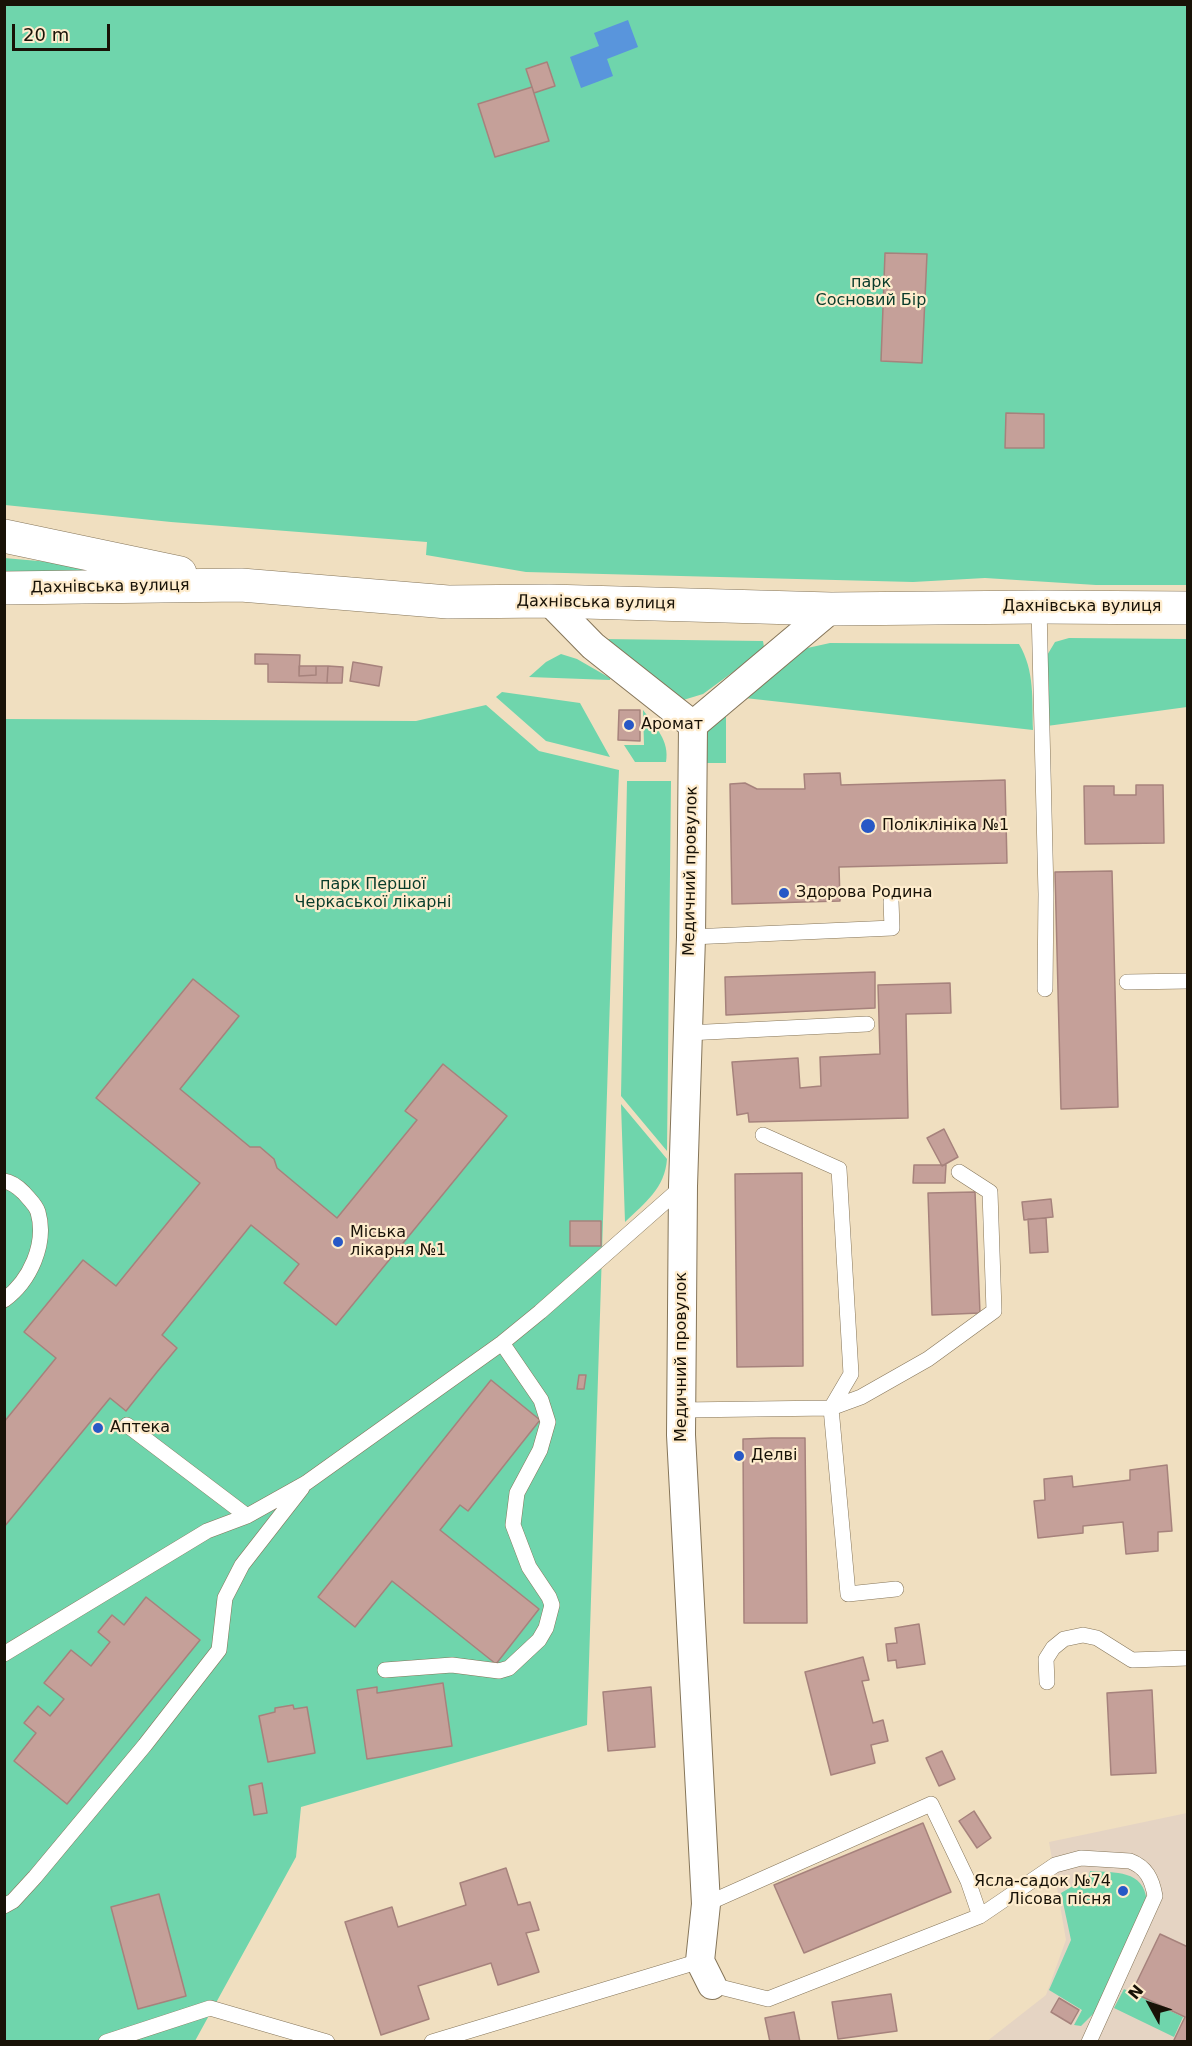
<!DOCTYPE html>
<html>
<head>
<meta charset="utf-8">
<style>
  body { margin:0 }
  #map { position:relative; width:1192px; height:2046px; overflow:hidden; background:#f0dfc0; font-family:"DejaVu Sans",sans-serif }
  canvas { display:block }
  .frame { position:absolute; inset:0; border:6px solid #181207; pointer-events:none }
  .north { position:absolute; left:1120px; top:1974px; width:60px; height:60px; -webkit-text-stroke:4px #feeccd; paint-order:stroke; rotate:310deg; font-size:16px; font-weight:700; line-height:24px; text-align:center; color:#181207 }
  .north::after { content:''; display:block; margin:auto; width:21px; height:27px; background:#181207; clip-path:polygon(50% 0,100% 100%,50% 72%,0 100%) }
  .scale { position:absolute; left:12px; top:24px; width:98px; height:27px; box-sizing:border-box; border:3px solid #181207; border-top:0; padding-left:8px; font-size:18px; line-height:21px; white-space:nowrap; color:#181207; -webkit-text-stroke:4px #feeccd; paint-order:stroke }
</style>
</head>
<body>
<div id="map">
<canvas width="1192" height="2046"></canvas>
<div class="frame"></div>
<div class="north">N</div>
<div class="scale">20 m</div>
</div>
<script>
const context = document.querySelector('canvas').getContext('2d');
context.lineJoin = 'round';
function paint(path, color) {
  context.fillStyle = color;
  context.fill(path, 'evenodd');
}
function trace(path, color, width, dash) {
  context.strokeStyle = color;
  context.lineWidth = width;
  context.lineCap = dash ? 'butt' : 'round';
  context.setLineDash(dash || []);
  context.stroke(path);
}
function drawText(font, color, halo, rows, align = 'center') {
  context.font = font + ' "DejaVu Sans",sans-serif';
  context.lineWidth = 4.5;
  context.setLineDash([]);
  context.textBaseline = 'middle';
  context.strokeStyle = halo;
  context.fillStyle = color;
  for (const [text, x, y, turn = 0] of rows) {
    context.save();
    context.translate(x, y);
    context.rotate((+turn || 0) * Math.PI / 180);
    context.textAlign = isNaN(turn) ? turn : align;
    if (halo) context.strokeText(text, 0, 0);
    context.fillText(text, 0, 0);
    context.restore();
  }
}
paint(new Path2D(`
  M1187 1813V2041L986 2042 1046 1995 1066 1940 1049 1842Z`), '#e5d4c3');
paint(new Path2D(`
  M5 5H1187V585H1096L985 578 913 582 526 572 426 555 427 542 171 522 5 505Z
  M4 558 142 570 5 578Z
  M1069 638 1187 639V707L1047 726 1046 657 1055 642Z
  M601 639 763 641 764 647 759 653 703 694 680 701Z
  M830 643 1019 644C1035 671 1032 700 1033 730L736 697 803 649Z
  M561 654 577 659 610 678V680L529 677 546 662Z
  M502 692 580 703 610 757 546 741 496 697Z
  M486 705 539 751 619 770 612 935 587 1725 301 1807 296 1857 195 2041 5 2042V719L416 721Z
  M643 710C655 726 670 741 666 762H635L624 745H644Z
  M726 713V763H702C704 737 704 728 726 713Z
  M627 781H671L667 1151 621 1096Z
  M621 1104 667 1159C665 1188 645 1203 625 1222Z
  M1090 1871C1115 1873 1144 1869 1147 1902L1094 2013 1081 2026 1074 2025 1082 2010 1049 1990 1071 1940 1061 1893 1078 1883 1084 1889 1087 1888Z
  M1124 1989 1183 2017 1174 2037 1114 2008Z`), '#6fd5ac');
paint(new Path2D(`
  M628 20 638 47 607 59 613 76 581 88 570 57 599 46 594 33Z`), '#5995dc');
const building = new Path2D(`
  M547 62 555 86 534 93 526 69Z
  M532 87 549 141 495 157 478 104Z
  M885 253 927 254 922 363 881 361Z
  M1006 413 1044 414V448H1005Z
  M255 654 300 655 299 676 316 675V666H328L327 683 268 682V664H255Z
  M353 662 382 667 379 686 350 681Z
  M299 666H316V675L299 676Z
  M328 666 343 667 342 683H327Z
  M619 710H640V741L618 740Z
  M840 773 841 785 1005 780 1007 863 839 867 840 901 732 904 730 784 745 783 757 789H805L804 774Z
  M1136 785H1163L1164 843 1085 844 1084 786H1114V795H1136Z
  M1112 871 1118 1107 1061 1109 1055 872Z
  M875 972V1008L726 1015 725 977Z
  M193 979 239 1016 180 1089 250 1147H260L274 1159 277 1168 337 1218 417 1120 405 1111 443 1064 507 1116 336 1325 284 1283 299 1264 251 1225 162 1335 177 1348 157 1372 126 1411 110 1398 4 1527V1422L56 1358 24 1332 83 1260 116 1286 200 1183 96 1098Z
  M950 983 951 1013 906 1014 908 1118 749 1122 748 1113 737 1115 732 1062 798 1058 800 1088 821 1086 820 1057 880 1054 878 985Z
  M944 1129 958 1157 942 1166 927 1138Z
  M914 1165H946L945 1183H913Z
  M802 1173 803 1366 737 1367 735 1174Z
  M975 1192 980 1313 932 1315 928 1193Z
  M1051 1199 1053 1217 1024 1220 1022 1202Z
  M1046 1218 1048 1252 1030 1253 1028 1219Z
  M570 1221H601V1246H570Z
  M579 1375H586L584 1389H577Z
  M491 1380 540 1420 468 1511 460 1505 440 1530 539 1609 496 1664 392 1581 355 1627 318 1597Z
  M772 1438H805L807 1623H744L743 1439Z
  M1167 1465 1172 1531 1158 1532V1551L1126 1554 1123 1522 1083 1526V1533L1038 1538 1034 1501 1045 1500 1044 1479 1072 1476 1073 1487 1130 1480V1470Z
  M146 1597 200 1640 67 1804 14 1761 36 1733 24 1723 38 1706 50 1716 64 1699 44 1683 71 1650 91 1666 110 1642 98 1632 112 1615 124 1625Z
  M919 1624 925 1664 897 1668 896 1660 888 1661 886 1644 897 1643 895 1628Z
  M863 1657 869 1680 862 1681 873 1723 883 1720 888 1741 871 1745 875 1763 831 1775 805 1672Z
  M443 1683 452 1746 367 1759 357 1690 377 1687V1693Z
  M651 1687 655 1747 608 1751 603 1692Z
  M1152 1690 1156 1773 1111 1775 1107 1693Z
  M293 1705 294 1709 307 1707 315 1753 268 1762 259 1716 275 1712V1708Z
  M942 1751 955 1779 939 1786 926 1758Z
  M262 1783 267 1813 254 1815 249 1786Z
  M974 1811 991 1838 977 1848 959 1821Z
  M923 1823 951 1892 804 1953 774 1885Z
  M506 1868 518 1905 530 1902 539 1930 526 1933 539 1972 498 1985 491 1963 418 1986 429 2019 381 2035 345 1922 392 1907 398 1927 466 1905 460 1883Z
  M159 1894 186 1996 138 2009 111 1907Z
  M1160 1934 1188 1947V2042H1173L1185 2017 1132 1992Z
  M891 1994 897 2031 838 2039 832 2002Z
  M1059 1998 1079 2010 1071 2024 1051 2012Z
  M794 2012 800 2042H770L765 2018Z`);
paint(building, '#c5a099');
trace(building, '#a6827c', 1.5);
const lane = new Path2D(`
  M1039 607 1046 894 1045 989
  M691 937 892 928 891 901
  M1127 982 1188 981
  M687 1033 867 1024
  M763 1135 839 1169 851 1374 831 1408 848 1594 896 1589
  M4 1181C12 1182 19 1188 24 1193 29 1199 36 1205 38 1212 47 1244 30 1281 4 1300
  M682 1410 831 1408 861 1397 928 1359 994 1311 990 1192 959 1172
  M127 1425 247 1516
  M4 1654 207 1531 247 1516 306 1483 502 1343 540 1312 683 1186
  M385 1670 452 1665 499 1671 509 1668 539 1640 546 1628 552 1605 549 1597 529 1567 513 1525 517 1493 540 1450 548 1422 541 1400 502 1343
  M1047 1682 1046 1659 1053 1648 1064 1639 1083 1635 1097 1638 1132 1660 1188 1658
  M706 1904 931 1804 968 1881 980 1916
  M4 1906 13 1901 35 1877 145 1745 219 1650 225 1598 242 1565 302 1488
  M712 1985 768 1999 980 1916 1055 1865 1081 1858 1130 1861C1146 1867 1152 1879 1155 1896L1089 2042
  M106 2042 210 2008 327 2042
  M432 2042 700 1961`);
const street = new Path2D(`
  M549 601 593 646 693 725 831 609
  M693 725 691 937 683 1186 681 1435 706 1904 700 1961 712 1985`);
const primary = new Path2D(`
  M4 536 180 573
  M4 588 241 585 448 602 549 601 831 609 1039 607 1188 608`);
trace(lane, '#857559', 16);
trace(street, '#857559', 30);
trace(primary, '#857559', 34);
trace(lane, '#fff', 15);
trace(street, '#fff', 28);
trace(primary, '#fff', 33);
for (const [x, y, r, color] of [
  [629,725,6,"#2758c6"],
  [868,826,8,"#2758c6"],
  [784,893,6,"#2758c6"],
  [338,1242,6,"#2758c6"],
  [98,1428,6,"#2758c6"],
  [739,1456,6,"#2758c6"],
  [1123,1891,6,"#2758c6"]
]) {
  const dot = new Path2D();
  dot.arc(x, y, r, 0, 2 * Math.PI);
  context.fillStyle = color;
  context.fill(dot);
  trace(dot, '#feeccd', 2);
}
drawText('16px', '#093c2b', '#feeccd', [
  ["парк",871,283],
  ["Сосновий Бір",871,301],
  ["парк Першої",373,885],
  ["Черкаської лікарні",373,903]
]);
drawText('16px', '#181207', '#feeccd', [
  ["Дахнівська вулиця",110,587,-1],
  ["Дахнівська вулиця",596,603,1],
  ["Дахнівська вулиця",1082,607],
  ["Медичний провулок",691,871,-89],
  ["Медичний провулок",682,1357,-90]
]);
drawText('16px', '#181207', '#feeccd', [
  ["Аромат",641,725],
  ["Поліклініка №1",882,826],
  ["Здорова Родина",796,893],
  ["Міська",350,1233],
  ["лікарня №1",350,1251],
  ["Аптека",110,1428],
  ["Делві",751,1456],
  ["Ясла-садок №74",1111,1882,"right"],
  ["Лісова пісня",1111,1900,"right"]
], 'left');
</script>
</body>
</html>
